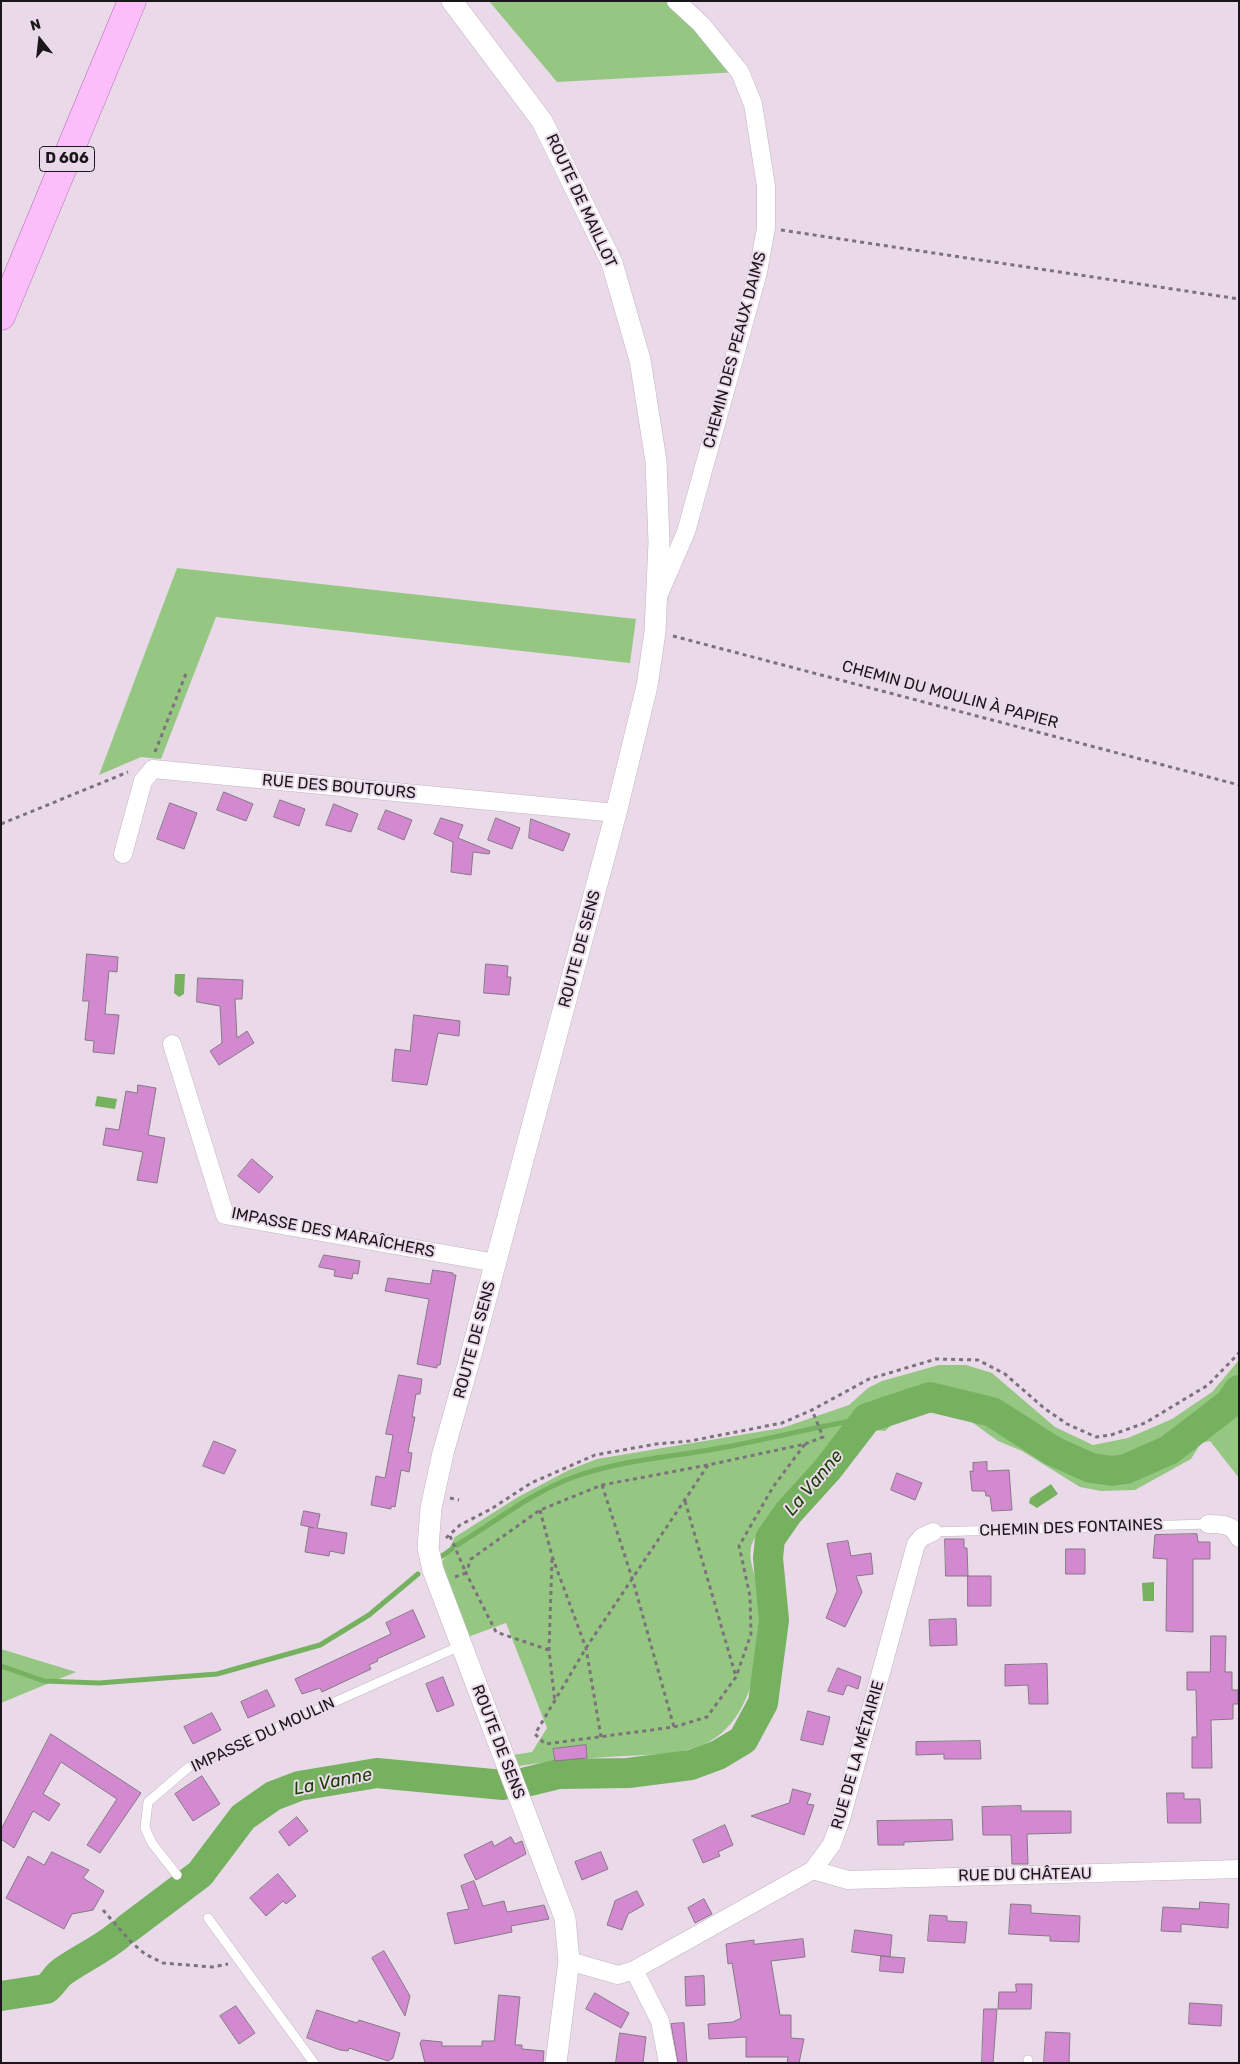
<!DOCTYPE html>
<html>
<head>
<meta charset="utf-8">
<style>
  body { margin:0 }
  #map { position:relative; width:1240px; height:2064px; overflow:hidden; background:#eadae9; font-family:Rubik,sans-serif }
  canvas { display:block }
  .frame { position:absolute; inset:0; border:2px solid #1b161b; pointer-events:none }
  .north { position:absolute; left:15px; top:15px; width:50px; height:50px; -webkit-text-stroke:4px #eadae9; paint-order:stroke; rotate:344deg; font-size:14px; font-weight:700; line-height:20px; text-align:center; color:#1b161b }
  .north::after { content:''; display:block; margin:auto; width:18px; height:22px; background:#1b161b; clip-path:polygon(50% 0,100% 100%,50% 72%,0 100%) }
</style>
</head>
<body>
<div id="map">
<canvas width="1240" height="2064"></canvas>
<div class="frame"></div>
<div class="north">N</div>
</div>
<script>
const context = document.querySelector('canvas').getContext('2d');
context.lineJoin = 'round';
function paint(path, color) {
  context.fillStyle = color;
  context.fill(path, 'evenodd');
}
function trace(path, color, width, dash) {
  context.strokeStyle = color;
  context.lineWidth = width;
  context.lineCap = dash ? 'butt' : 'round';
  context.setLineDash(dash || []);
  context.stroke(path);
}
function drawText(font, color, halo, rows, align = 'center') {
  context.font = font + ' Rubik,sans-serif';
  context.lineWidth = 4;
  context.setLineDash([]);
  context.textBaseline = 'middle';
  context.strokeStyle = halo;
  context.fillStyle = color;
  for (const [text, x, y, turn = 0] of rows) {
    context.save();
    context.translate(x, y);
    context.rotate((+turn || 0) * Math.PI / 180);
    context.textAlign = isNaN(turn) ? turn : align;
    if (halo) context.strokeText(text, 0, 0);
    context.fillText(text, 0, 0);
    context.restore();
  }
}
paint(new Path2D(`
  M489 1H676L740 72 557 82Z
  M177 568 636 619 630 663 216 617 161 759 141 757 99 775Z
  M1239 1360V1478L1210 1441 1201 1443 1191 1459 1135 1490 1101 1491 1080 1487 1022 1451 998 1441 969 1420 941 1413 923 1412 894 1423 885 1431 848 1428C828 1450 755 1524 751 1548 748 1563 757 1578 760 1593 762 1606 761 1624 760 1638 755 1691 737 1745 676 1752 659 1755 641 1755 623 1756 588 1758 553 1761 518 1766L513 1755 532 1752 547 1728 506 1623 468 1637 440 1566 455 1537 518 1497 569 1470 597 1459 782 1428 849 1405 868 1388 882 1381 939 1365H966L992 1373 1055 1427 1093 1445 1128 1438 1172 1419 1212 1392Z
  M1 1649 76 1672 1 1703Z`), '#95c783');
paint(new Path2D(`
  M175 974H185L184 994 179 997 174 993Z
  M97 1096 117 1099 115 1109 95 1106Z
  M1051 1484 1058 1494 1037 1508 1029 1503 1030 1498Z
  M1154 1582V1601H1143L1142 1583Z`), '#76b160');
trace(new Path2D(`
  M457 1545C495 1522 532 1492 574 1477 623 1459 676 1457 726 1447 773 1438 820 1426 867 1418
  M439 1558 452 1549
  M1 1666 44 1681 99 1683 217 1674 320 1645 369 1615 418 1574`), '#76b160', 5);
trace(new Path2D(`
  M526 1782 559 1774 628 1773 691 1765 718 1755 743 1740 763 1703 774 1620 768 1558 770 1539 788 1513 827 1470 867 1418 930 1397 992 1412 1053 1451 1091 1468 1112 1471 1126 1469 1169 1450 1229 1404 1239 1390
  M127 1929 200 1874 243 1817 273 1796 299 1786 377 1773 503 1785
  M1 1996 46 1989C53 1984 55 1977 62 1972 80 1959 101 1950 119 1935`), '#76b160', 30);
const building = new Path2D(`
  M224 792 253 804 246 821 217 810Z
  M280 800 305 809 299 826 274 817Z
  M170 803 197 813 184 849 157 839Z
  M334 804 358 814 351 832 326 825Z
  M386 810 412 820 404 840 378 829Z
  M441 818 463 825 458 838 490 851 489 854 473 852 471 875 451 872 453 842 434 834Z
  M496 818 520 828 512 849 488 840Z
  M531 819 570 834 563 851 529 838Z
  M87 954 118 957 117 972 109 971 105 1014 119 1015 114 1054 93 1052 94 1041 85 1040 89 1001H83Z
  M486 964 508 966 507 977H511L509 995 484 993Z
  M198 978 243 980 242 999H235L237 1038 247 1031 254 1043 219 1065 210 1051 222 1043 220 1006 197 1002Z
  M414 1015 460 1021 459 1036 438 1033 427 1085 392 1081 395 1049 410 1051Z
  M138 1085 156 1088 148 1135 165 1138 157 1183 137 1180 143 1152 103 1145 106 1128 119 1130 126 1091 137 1093Z
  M252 1159 273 1177 259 1193 238 1176Z
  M324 1255 360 1261 358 1274 353 1273 352 1279 334 1276 335 1270 319 1267Z
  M433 1270 453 1273V1275H456L440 1365H437V1368L417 1364 429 1299 385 1291 388 1278 430 1284Z
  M399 1375 422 1379 420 1394H416L412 1417H415L408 1452 412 1453 410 1467 409 1472 401 1470 395 1507 391 1506V1509L371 1505 376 1476 385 1478 393 1435 386 1434Z
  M214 1441 236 1450 224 1474 203 1466Z
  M987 1462V1471L1009 1470 1012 1510 992 1511 990 1496H986L985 1491H972L970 1471 973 1472V1463Z
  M897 1473 922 1483 915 1500 891 1490Z
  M304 1511 320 1514 317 1528 347 1533 344 1554 330 1551 329 1556 305 1552 309 1527 314 1528 301 1525Z
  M1197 1534 1198 1542H1210V1559H1193V1632L1166 1631 1167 1559 1153 1558 1155 1535Z
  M945 1539H964V1548H967L968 1576H946Z
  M848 1541 851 1556 871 1553 873 1574 856 1576 862 1592 845 1627 826 1618 837 1591 827 1544Z
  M1066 1549H1085V1574H1066Z
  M968 1576H991V1606H968Z
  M413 1610 425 1637 377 1659 378 1661 369 1665 371 1669 322 1692 320 1688 302 1694 295 1679 391 1634 386 1623Z
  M956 1619 957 1645 930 1646 929 1620Z
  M1211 1636H1226L1225 1672H1232V1690H1238V1704H1233V1719L1211 1720 1212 1768H1192V1737H1197L1196 1690H1187V1672H1210Z
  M1047 1664 1048 1704H1029L1028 1685 1005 1686V1665Z
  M838 1668 861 1677 858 1689 847 1685 843 1695 828 1691Z
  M443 1677 454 1705 437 1712 426 1684Z
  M267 1690 275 1706 248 1718 241 1702Z
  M808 1711 830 1717 823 1745 801 1740Z
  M212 1713 221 1730 193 1744 184 1727Z
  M51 1734 141 1793 100 1853 87 1845 117 1799 61 1762 43 1794 60 1804 49 1821 33 1811 14 1848 1 1839V1830Z
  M980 1741 981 1759H944V1754L916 1755V1742Z
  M586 1745 587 1758 555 1761 553 1749Z
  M202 1776 220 1804 193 1821 175 1794Z
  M793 1789 811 1794 807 1804 814 1805 804 1835 751 1816 789 1803Z
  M1167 1793H1184V1799H1200L1201 1823H1168Z
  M1021 1806V1811H1071V1833L1027 1834 1028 1864H1012L1011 1835H983L982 1807Z
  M297 1817 308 1831 289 1846 279 1832Z
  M952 1820 953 1840 904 1842V1845H878L877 1821Z
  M725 1825 733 1845 718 1852 720 1856 703 1863 693 1840Z
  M511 1837 515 1844 522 1841 526 1854 476 1880 464 1855 492 1841 494 1846Z
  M52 1852 89 1870 83 1878 104 1891 93 1910 72 1914 64 1929 6 1898 28 1856 44 1865Z
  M601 1852 608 1869 582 1880 575 1862Z
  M278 1874 296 1896 286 1904 283 1901 266 1916 250 1898Z
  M474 1881 483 1906 504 1901 507 1912 544 1905 549 1919 511 1926 512 1932 455 1944 447 1913 469 1909 461 1886Z
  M637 1891 644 1905 628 1914 622 1930 607 1925 615 1901Z
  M704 1899 712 1914 695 1923 688 1908Z
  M1200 1902 1229 1904 1228 1928 1181 1924V1932L1161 1931 1163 1907 1199 1909Z
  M1011 1904 1031 1905V1913L1080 1916 1079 1942 1050 1941V1936L1009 1934Z
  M930 1915 947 1916V1921L967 1922 965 1943 928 1941Z
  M855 1930 892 1935 890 1957 852 1952Z
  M803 1939 805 1957 771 1961 780 2015H791V2038L804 2039 799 2063H787L788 2057H746V2037L709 2039 708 2024 733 2022 741 2018 732 1963 728 1964 726 1944 754 1940V1944Z
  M384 1951 410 1996 405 2016 372 1958Z
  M881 1956 905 1958 903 1973 880 1971Z
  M704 1976 705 2005 686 2006 685 1977Z
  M1016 1984H1032L1031 2009H998L999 1992H1016Z
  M595 1993 629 2013 621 2028 586 2009Z
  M499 1995 520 1997 515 2045H522V2049L544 2051 543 2063H425L420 2043 422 2040 442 2042V2046H482V2041H494Z
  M1190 2003 1222 2005 1221 2026 1189 2024Z
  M236 2006 255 2033 239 2044 220 2016Z
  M984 2009H997L993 2063H982Z
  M317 2010 357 2023 359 2020 400 2033 393 2058 388 2061 349 2048 348 2051 340 2050 307 2038Z
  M684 2023 687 2063H678L671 2024Z
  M1046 2032 1070 2033 1069 2063H1044Z
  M620 2033 646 2037 643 2063H616Z`);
paint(building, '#d289d0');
trace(building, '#877886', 1);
const service = new Path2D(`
  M933 1532 1208 1524
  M177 1875 152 1843 145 1828 148 1802 189 1767 460 1646
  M208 1918 314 2063
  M1028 2063V2060`);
const minor = new Path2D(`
  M659 594 686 532 758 272 766 228V186L753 104 740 72 701 24 676 1
  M123 854 143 781 153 769 616 813
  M172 1044 225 1215 496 1263
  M1208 1524C1222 1524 1233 1524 1239 1538
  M813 1870 848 1880 1239 1869
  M569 1961 618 1975 634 1970 813 1870 832 1844 841 1819 916 1544 922 1537 933 1532
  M634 1970 660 2021 668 2063`);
const tertiary = new Path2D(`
  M452 1 542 121 612 263 640 360 656 461 659 542 655 632 647 686 616 813 470 1358 443 1453 431 1508 428 1548 433 1570 565 1918 569 1961 556 2063`);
const primary = new Path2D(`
  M1 316 132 1`);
trace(service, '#c2b3c2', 10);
trace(minor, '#c2b3c2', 19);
trace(tertiary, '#c2b3c2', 22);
trace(primary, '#ac66ab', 29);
trace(new Path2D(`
  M781 230 1239 299
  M673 636 1239 785
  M155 752 187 671
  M1 824 128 772
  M805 1444 823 1437 812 1410
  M602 1485 633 1581 674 1727
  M450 1498 459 1500
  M685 1501 736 1677
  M540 1510 552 1556 586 1648 601 1737
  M450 1536 466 1573 455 1577
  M446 1538 460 1525 491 1509 531 1483 595 1455 656 1444 690 1441 782 1423 812 1410 869 1379 936 1359 978 1360 1005 1374 1044 1408 1067 1424 1096 1437 1111 1435 1145 1423 1208 1385 1239 1353
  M552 1559 549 1650 555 1703
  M549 1650 496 1632 466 1573 471 1559 540 1510 602 1485 708 1465 805 1444 773 1487 739 1546 750 1596 751 1634 736 1677 707 1717 674 1727 545 1744 535 1734 586 1648 708 1465
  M103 1910 131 1942 145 1954 163 1963 212 1967 228 1964`), '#7d727c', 3, [4, 4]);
trace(service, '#fff', 9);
trace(minor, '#fff', 18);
trace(tertiary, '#fff', 21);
trace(primary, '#fcbdfb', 28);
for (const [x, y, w] of [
  [67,159,55]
]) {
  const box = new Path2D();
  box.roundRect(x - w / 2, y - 12.5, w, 25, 4);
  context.fillStyle = '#eadae9';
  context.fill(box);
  trace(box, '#1b161b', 1);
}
drawText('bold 15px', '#1b161b', null, [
  ["D 606",67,159]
]);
drawText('16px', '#1b161b', '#eadae9', [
  ["ROUTE DE MAILLOT",581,201,65],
  ["CHEMIN DES PEAUX DAIMS",735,350,-75],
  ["CHEMIN DU MOULIN À PAPIER",950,695,15],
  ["RUE DES BOUTOURS",339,787,5],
  ["ROUTE DE SENS",580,949,-75],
  ["IMPASSE DES MARAÎCHERS",333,1233,11],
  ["ROUTE DE SENS",475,1340,-75],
  ["CHEMIN DES FONTAINES",1071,1528,-2],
  ["IMPASSE DU MOULIN",263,1735,-25],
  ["ROUTE DE SENS",498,1742,69],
  ["RUE DE LA MÉTAIRIE",858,1755,-74],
  ["RUE DU CHÂTEAU",1025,1875,-1]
]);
drawText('italic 18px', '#173d03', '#eadae9', [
  ["La Vanne",814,1483,-50],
  ["La Vanne",333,1782,-11]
]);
</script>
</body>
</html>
